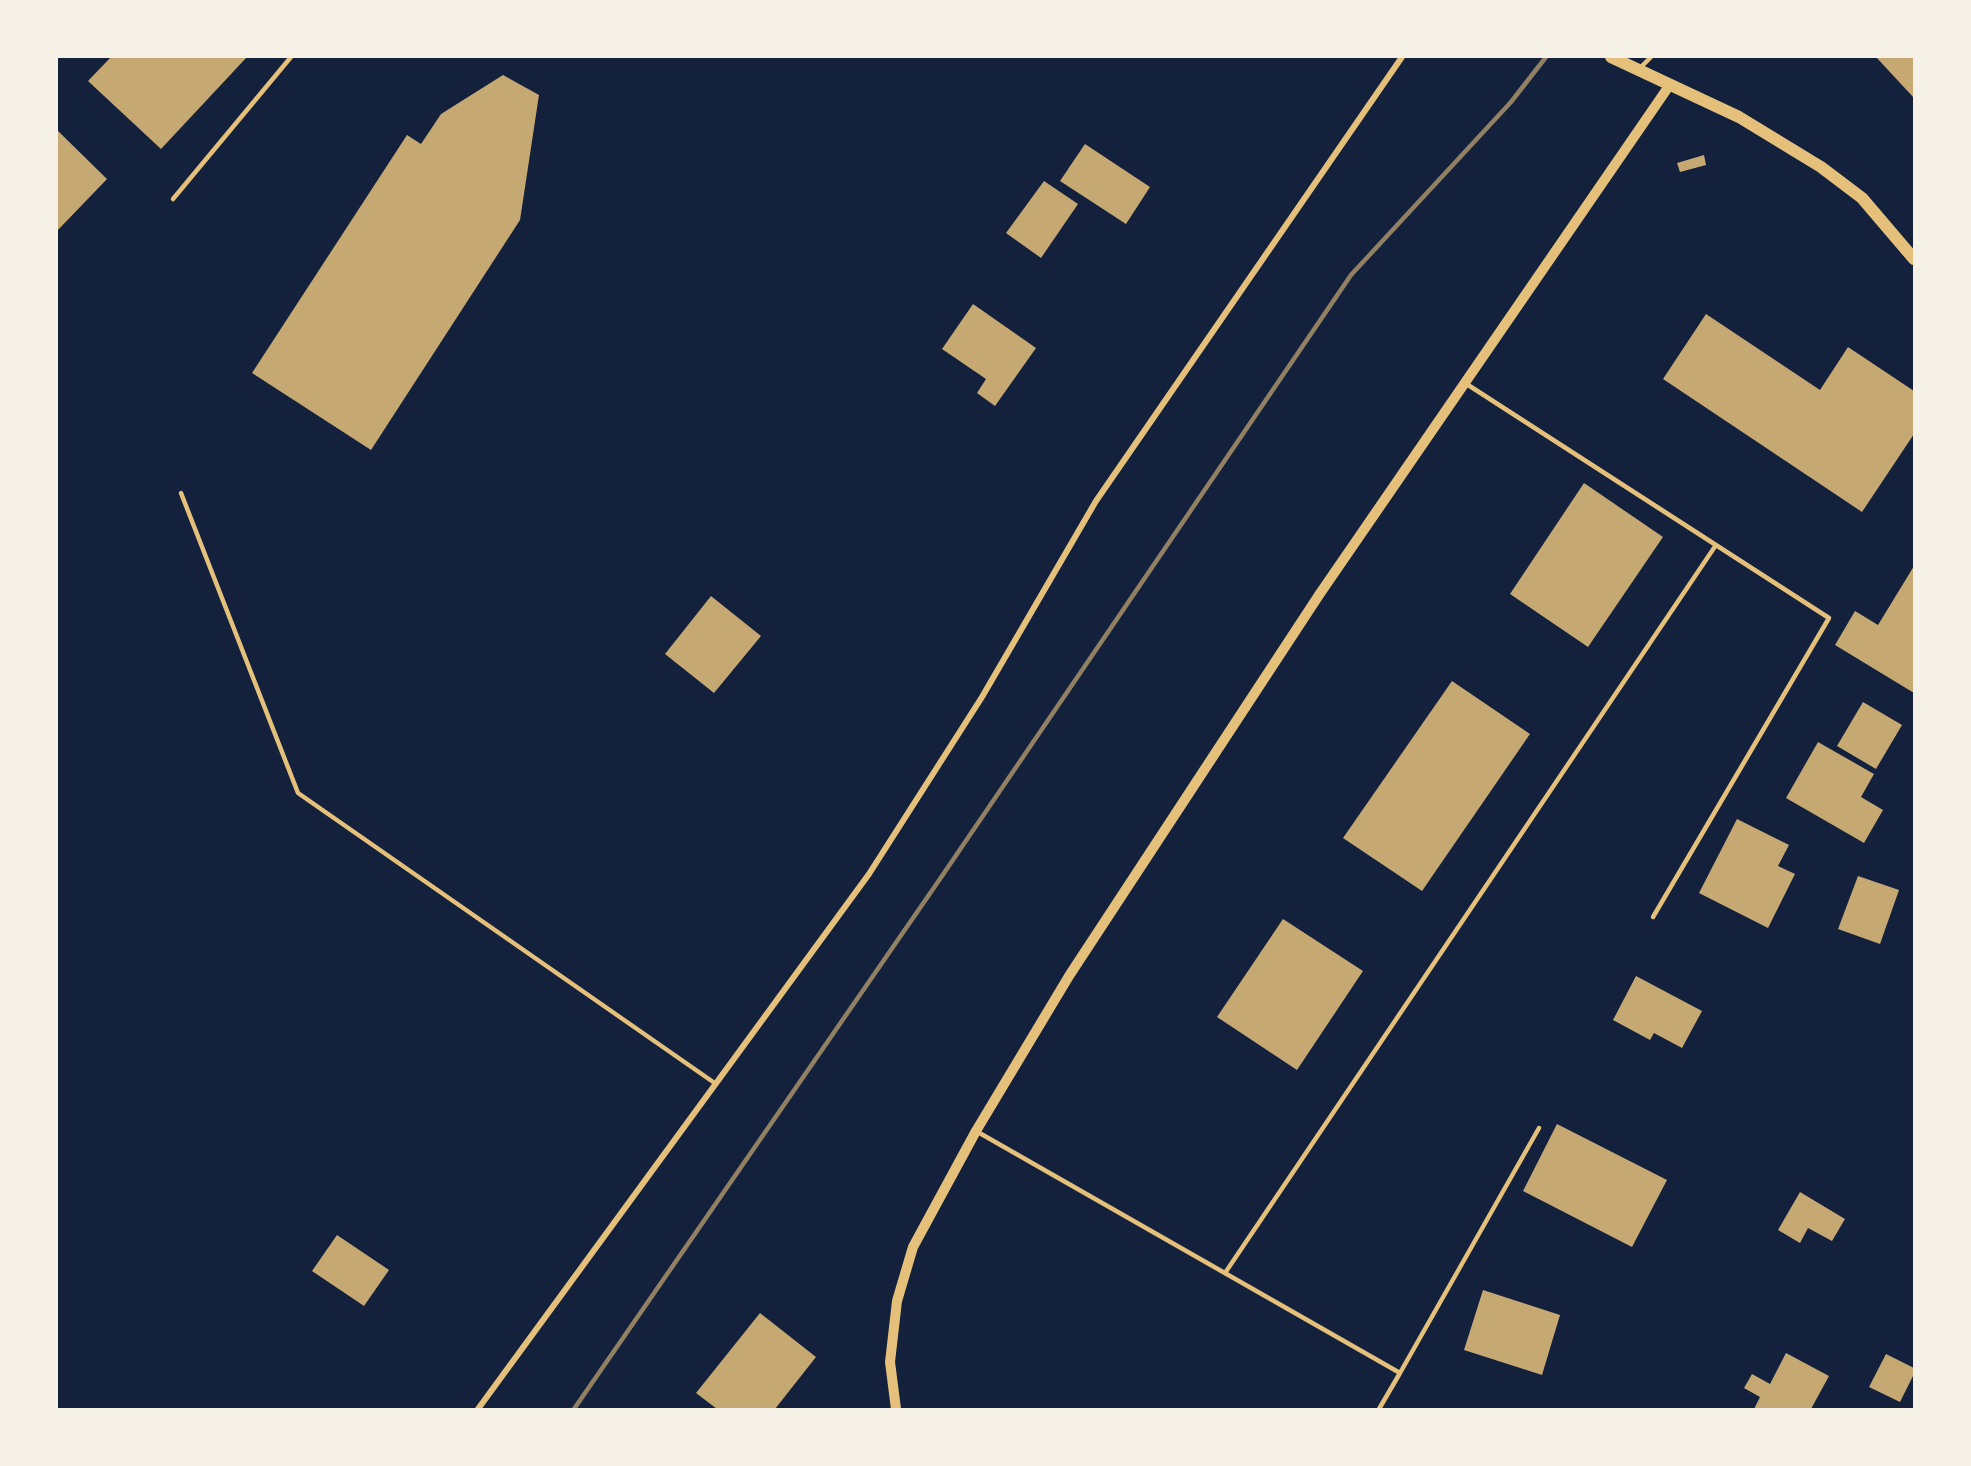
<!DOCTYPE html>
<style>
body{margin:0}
#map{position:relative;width:1971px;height:1466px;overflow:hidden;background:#14213d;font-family:Ubuntu,sans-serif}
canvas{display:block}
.frame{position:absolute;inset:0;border:58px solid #f6f1e7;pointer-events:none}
</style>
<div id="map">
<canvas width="1971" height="1466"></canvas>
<div class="frame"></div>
</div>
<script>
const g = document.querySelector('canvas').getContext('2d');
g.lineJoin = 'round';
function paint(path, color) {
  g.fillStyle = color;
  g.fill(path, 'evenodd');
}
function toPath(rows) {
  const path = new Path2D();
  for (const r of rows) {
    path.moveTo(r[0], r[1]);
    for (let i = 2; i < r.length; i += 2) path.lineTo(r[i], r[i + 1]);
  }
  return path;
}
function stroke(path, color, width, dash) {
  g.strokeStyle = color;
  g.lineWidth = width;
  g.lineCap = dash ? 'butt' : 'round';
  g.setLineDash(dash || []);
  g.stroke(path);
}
paint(toPath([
 [111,57,247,57,161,149,88,81],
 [1876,57,1914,57,1914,98],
 [503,75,539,95,520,220,371,450,252,373,407,135,421,144,441,114],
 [57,130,107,179,57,231],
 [1085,144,1150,187,1126,224,1060,181],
 [1704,155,1706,165,1680,172,1677,163],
 [1044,181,1078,204,1041,258,1006,233],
 [973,304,1036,348,995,406,977,393,986,379,942,349],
 [1706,314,1820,390,1848,347,1914,391,1914,434,1862,512,1663,379],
 [1584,483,1663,537,1588,647,1510,594],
 [1914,566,1914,693,1835,645,1855,611,1878,625],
 [711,596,761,636,714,693,665,654],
 [1452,681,1530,734,1422,891,1343,838],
 [1863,702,1902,725,1876,769,1837,746],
 [1818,742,1874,774,1861,797,1883,810,1864,843,1786,798],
 [1737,819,1789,845,1778,866,1795,874,1768,928,1699,893],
 [1858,876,1899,890,1880,944,1838,929],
 [1283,919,1363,971,1297,1070,1217,1017],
 [1636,976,1702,1011,1682,1048,1654,1033,1650,1040,1613,1020],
 [1557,1124,1667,1180,1632,1247,1523,1191],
 [1800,1192,1845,1219,1832,1241,1808,1228,1800,1243,1778,1230],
 [337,1235,389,1270,364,1306,312,1271],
 [1483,1290,1560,1315,1542,1375,1464,1350],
 [760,1313,816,1357,775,1409,717,1409,696,1393],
 [1786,1353,1829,1376,1811,1409,1754,1409,1760,1397,1744,1388,1752,1374,1770,1384],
 [1886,1354,1914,1368,1914,1374,1900,1402,1869,1387]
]), '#c6a872');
stroke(toPath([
 [1639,69,1651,57],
 [173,199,291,57],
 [1465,383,1829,618,1653,917],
 [181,493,298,793,716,1084],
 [976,1131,1400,1373,1539,1128],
 [1225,1273,1716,545],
 [1379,1409,1400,1373]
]), '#e5c07b', 4.5);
stroke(toPath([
 [478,1409,869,874,982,697,1096,501,1402,57]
]), '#e5c07b', 6);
stroke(toPath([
 [896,1409,890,1362,897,1301,913,1247,976,1131,1069,976,1319,595,1669,86]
]), '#e5c07b', 10);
stroke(toPath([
 [1611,57,1739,117,1821,167,1862,198,1914,259]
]), '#e5c07b', 12);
stroke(toPath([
 [574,1409,942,876,1351,275,1511,102,1546,57]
]), '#918062', 4.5);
</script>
